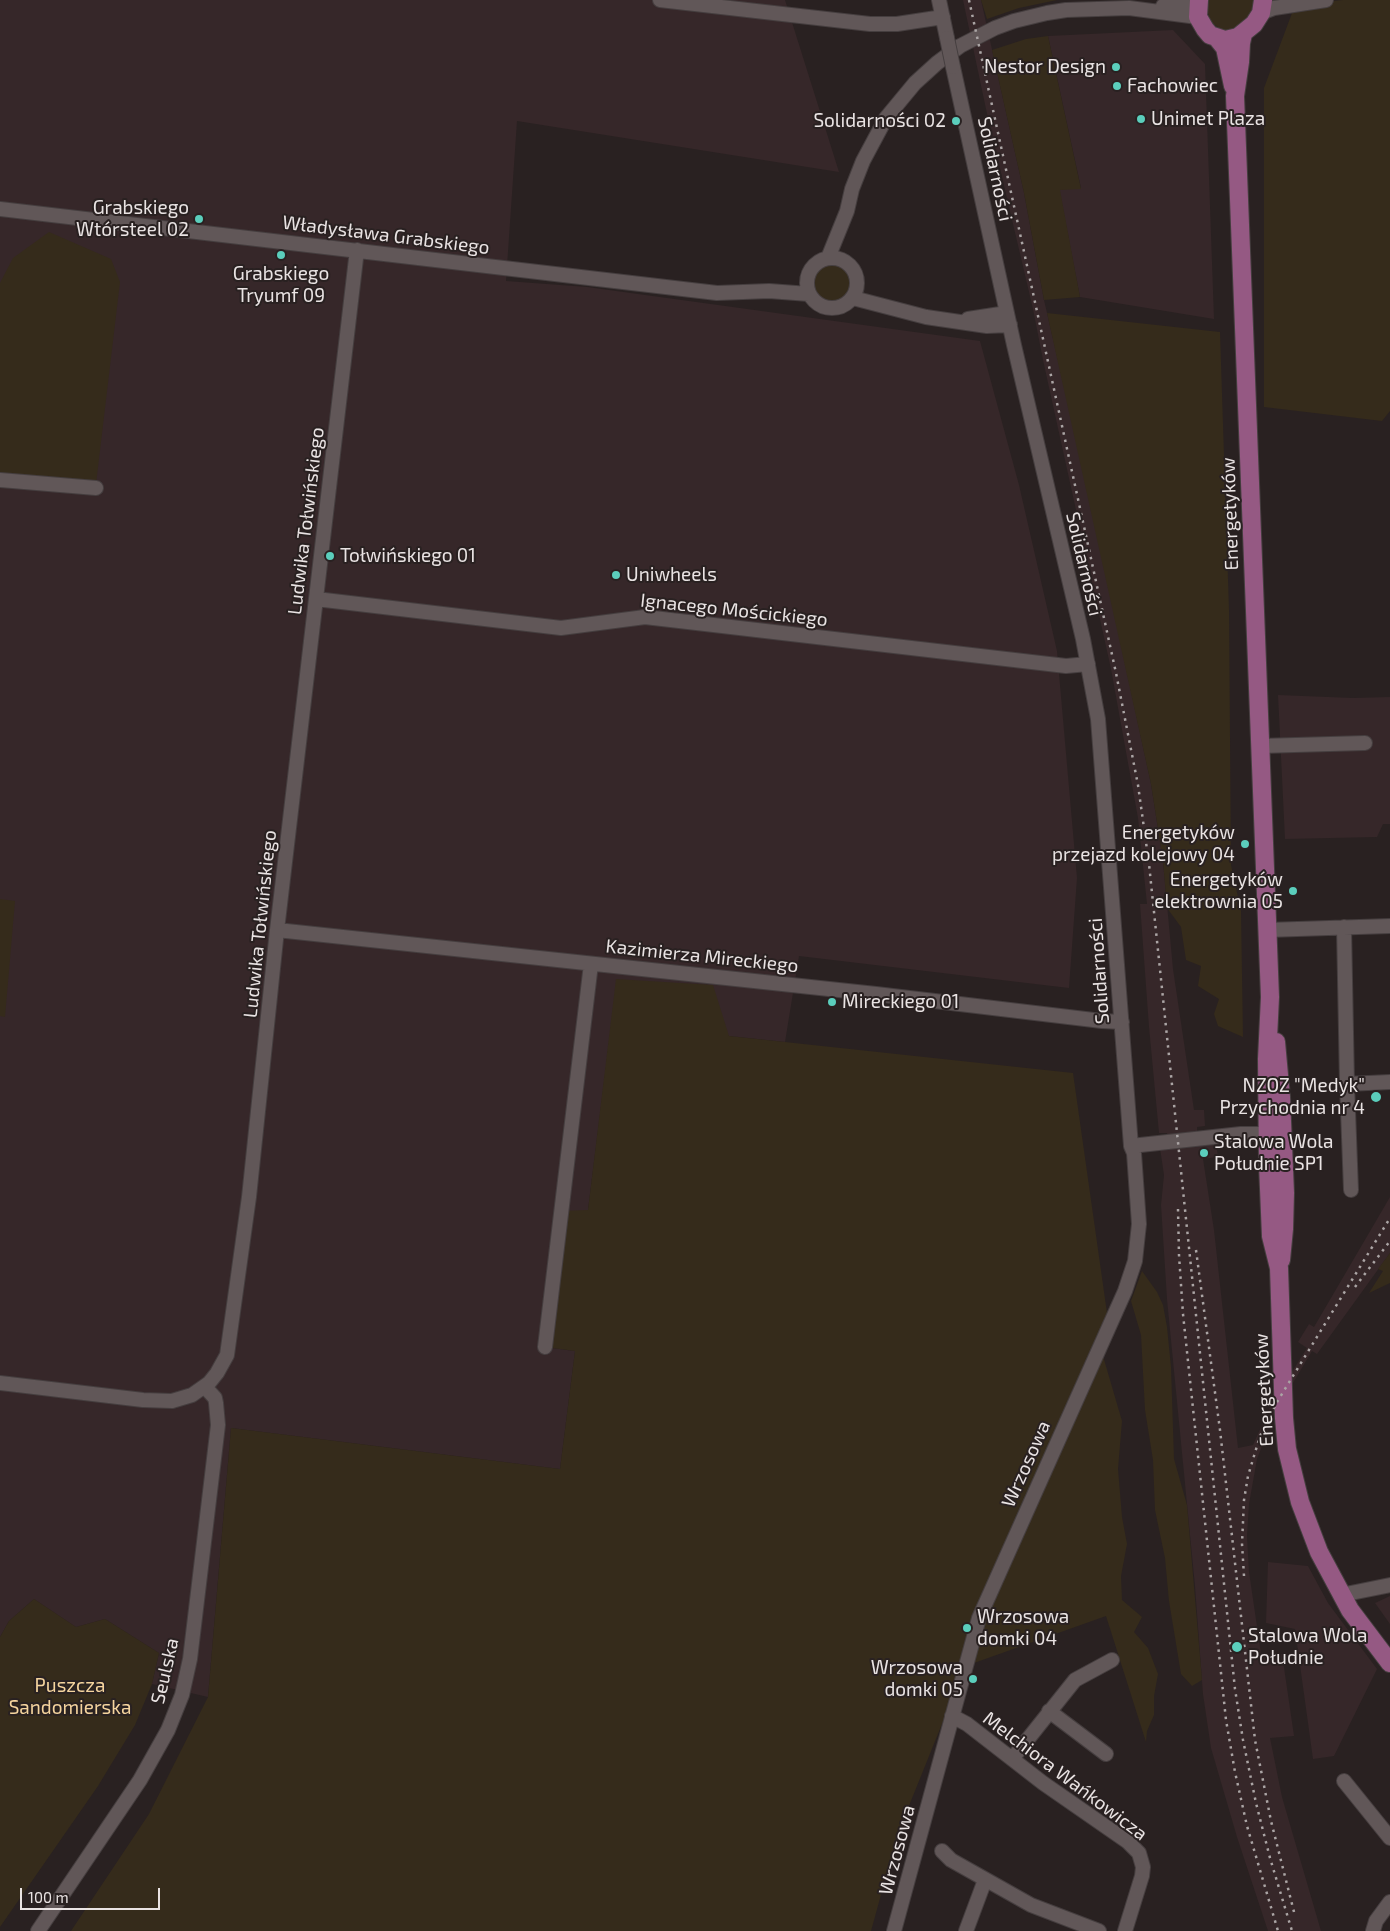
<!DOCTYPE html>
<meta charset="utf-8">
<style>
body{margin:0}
#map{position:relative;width:1390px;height:1931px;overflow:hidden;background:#292121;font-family:"Exo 2",sans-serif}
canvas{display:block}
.scale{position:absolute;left:20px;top:1888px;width:140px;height:22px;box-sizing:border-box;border:2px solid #e9e3e3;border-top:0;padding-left:6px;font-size:15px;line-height:18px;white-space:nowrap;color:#e9e3e3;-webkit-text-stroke:4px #292121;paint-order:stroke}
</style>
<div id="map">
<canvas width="1390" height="1931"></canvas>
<div class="scale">100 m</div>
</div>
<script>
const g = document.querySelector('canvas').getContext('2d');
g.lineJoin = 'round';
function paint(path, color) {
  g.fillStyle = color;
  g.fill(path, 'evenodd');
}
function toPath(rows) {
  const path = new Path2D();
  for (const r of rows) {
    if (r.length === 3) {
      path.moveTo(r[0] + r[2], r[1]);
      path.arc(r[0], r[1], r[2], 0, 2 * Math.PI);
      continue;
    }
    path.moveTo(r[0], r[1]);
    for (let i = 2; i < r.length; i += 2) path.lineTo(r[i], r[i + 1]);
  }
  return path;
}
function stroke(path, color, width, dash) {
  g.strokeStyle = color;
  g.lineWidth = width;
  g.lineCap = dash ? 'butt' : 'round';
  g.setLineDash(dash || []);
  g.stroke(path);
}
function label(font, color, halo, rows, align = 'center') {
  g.font = font + ' "Exo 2",sans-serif';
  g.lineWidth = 4;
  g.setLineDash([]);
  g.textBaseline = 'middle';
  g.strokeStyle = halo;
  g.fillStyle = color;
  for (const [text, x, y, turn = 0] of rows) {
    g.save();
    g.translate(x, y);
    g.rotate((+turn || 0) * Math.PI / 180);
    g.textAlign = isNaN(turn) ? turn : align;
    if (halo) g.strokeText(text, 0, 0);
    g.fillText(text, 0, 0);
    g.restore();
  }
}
paint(toPath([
 [0,0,785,0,839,172,517,121,506,281,587,287,980,341,1019,485,1057,651,1077,878,1069,988,799,956,785,1042,729,1036,617,979,588,1210,545,1347,575,1351,560,1469,231,1428,208,1697,152,1684,159,1653,105,1619,76,1627,34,1599,9,1621,0,1637],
 [963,0,981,0,1024,193,1044,300,1084,472,1151,784,1163,861,1173,969,1194,1110,1204,1110,1205,1126,1197,1127,1197,1133,1216,1143,1218,1157,1203,1159,1214,1230,1238,1448,1253,1445,1271,1405,1307,1348,1298,1342,1309,1324,1314,1327,1390,1197,1390,1253,1317,1354,1312,1351,1275,1413,1257,1459,1249,1504,1247,1536,1249,1572,1261,1654,1282,1654,1294,1736,1270,1738,1282,1797,1321,1931,1268,1931,1237,1837,1211,1748,1203,1694,1195,1586,1167,1299,1161,1205,1164,1175,1160,1148,1168,1147,1167,1133,1159,1133,1149,1027,1140,904,1147,904,1138,818,1111,669,1043,360,1033,309,986,109],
 [1173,30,1205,64,1214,319,1080,297,1059,189,1081,188,1048,36],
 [1278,695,1353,698,1390,697,1390,824,1383,824,1377,837,1285,839],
 [1268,1562,1308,1566,1328,1603,1377,1669,1334,1756,1313,1759,1295,1629,1266,1623],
 [1390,1596,1390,1624,1375,1603]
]), '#362729');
paint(toPath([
 [981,0,1057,0,1019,8,987,19],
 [1209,0,1254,0,1254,7,1246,20,1232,30,1223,31,1211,22,1207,10],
 [1343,0,1390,0,1390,411,1382,421,1264,407,1264,88,1295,5],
 [1048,36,1081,189,1060,190,1080,297,1044,300,1024,193,992,50,1026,39],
 [49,232,111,259,120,282,96,484,0,473,0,283,13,258],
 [832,283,18],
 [1047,313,1220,332,1229,610,1231,865,1241,911,1243,1037,1218,1026,1214,1014,1219,999,1198,986,1201,966,1186,960,1181,927,1167,908,1163,861,1151,784],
 [0,899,15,901,5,1017,0,1016],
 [616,979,713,985,729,1036,1073,1073,1107,1313,978,1603,970,1629,950,1704,898,1833,871,1931,71,1931,149,1814,208,1697,231,1428,560,1469,575,1351,545,1347,561,1211,588,1210],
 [1390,1253,1390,1283,1369,1293,1383,1271,1378,1269],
 [1142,1271,1157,1292,1163,1305,1167,1327,1171,1367,1174,1459,1187,1505,1202,1680,1192,1686,1181,1674,1169,1601,1165,1558,1155,1510,1153,1460,1145,1410,1141,1335,1131,1301],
 [1103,1356,1122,1421,1118,1469,1122,1517,1127,1544,1121,1576,1122,1600,1142,1617,1134,1632,1148,1648,1158,1674,1154,1696,1154,1715,1147,1731,1146,1742,1106,1616,974,1663,985,1620],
 [34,1599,76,1627,105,1619,159,1653,152,1684,135,1725,98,1786,0,1927,0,1637,9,1621]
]), '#352b1b');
const minor = toPath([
 [660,0,870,24,897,24,943,17],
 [939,0,947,38],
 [1163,6,1189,3,1196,0],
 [1261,13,1274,8,1326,0],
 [0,209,717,293,769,291,809,294],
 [832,283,25],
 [828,258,847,211,852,189,863,161,886,118,915,83,937,63,960,46,995,28,1014,21,1047,13,1066,10,1129,8,1198,17],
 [853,298,926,317,987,326,1010,325],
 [968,319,1007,313],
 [0,480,96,488],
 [316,599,561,628,645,617,1066,666,1088,664],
 [1260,746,1365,743],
 [1344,927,1347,1084,1351,1190],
 [277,930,876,994,1102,1021,1122,1022],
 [1267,930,1390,926],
 [1347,1084,1390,1082],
 [1131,1146,1241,1134,1268,1134],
 [545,1347,591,964],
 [0,1383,143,1400,172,1401,192,1395,209,1383,217,1373,227,1355,249,1197,277,930,357,250],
 [1341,1595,1390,1585],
 [1049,1711,1106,1754],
 [952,1716,967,1724,1043,1783,1128,1842,1139,1853,1143,1867,1142,1876,1125,1931],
 [1012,1759,1075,1680,1112,1660],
 [1344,1781,1390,1838],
 [942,1851,951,1860,1031,1905,1099,1931],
 [38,1931,140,1780,168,1730,182,1695,190,1659,218,1425,216,1403,215,1398,205,1387],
 [894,1931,979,1618,1125,1291,1135,1261,1139,1224,1134,1153,1131,1146,1098,719,1083,639,1014,345,953,67],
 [966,1931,985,1880],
 [1373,1931,1376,1921,1390,1902]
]);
const major = toPath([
 [1199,0,1198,17,1205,29,1210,35,1225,40,1238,37,1254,24,1261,13,1263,0],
 [1243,34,1241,43,1240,62,1235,96,1270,997,1267,1059,1268,1165,1271,1236,1279,1268,1284,1418,1287,1449,1300,1502,1319,1552,1350,1610,1390,1663],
 [1217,38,1225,48,1233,86],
 [1276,1042,1281,1097,1285,1193,1284,1229,1281,1260]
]);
stroke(minor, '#453e3f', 16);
stroke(major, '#453e3f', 20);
stroke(minor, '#615758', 14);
stroke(major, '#955983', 18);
stroke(toPath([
 [969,0,1116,673,1138,785,1149,864,1235,1689,1243,1740,1256,1803,1270,1858,1292,1931],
 [1178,1209,1179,1255,1183,1314,1226,1720,1235,1772,1247,1826,1278,1931],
 [1196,1250,1220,1430,1255,1740,1271,1821,1294,1912],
 [1355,1287,1390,1241],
 [1244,1576,1242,1544,1244,1500,1248,1476,1260,1436,1277,1402,1390,1218]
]), '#aba5a5', 2.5, [2.5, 5]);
const minorBridge = toPath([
 [947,38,953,67]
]);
stroke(minorBridge, '#453e3f', 16, []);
stroke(minorBridge, '#615758', 14);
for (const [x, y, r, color] of [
 [1116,67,5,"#5bcebc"],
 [1117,86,5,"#5bcebc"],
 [1141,119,5,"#5bcebc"],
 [956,121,5,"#5bcebc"],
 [199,219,5,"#5bcebc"],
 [281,255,5,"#5bcebc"],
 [330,556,5,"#5bcebc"],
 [616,575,5,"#5bcebc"],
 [1245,844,5,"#5bcebc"],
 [1293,891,5,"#5bcebc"],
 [832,1002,5,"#5bcebc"],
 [1376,1097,6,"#5bcebc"],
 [1204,1153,5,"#5bcebc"],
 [967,1628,5,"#5bcebc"],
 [1237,1647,6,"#5bcebc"],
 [973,1679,5,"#5bcebc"]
]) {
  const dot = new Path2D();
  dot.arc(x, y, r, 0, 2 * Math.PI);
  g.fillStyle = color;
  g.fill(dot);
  stroke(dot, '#292121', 2);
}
label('19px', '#e9e3e3', '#292121', [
 ["Nestor Design",1106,67,"right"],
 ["Fachowiec",1127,86],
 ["Unimet Plaza",1151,119],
 ["Solidarności 02",946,121,"right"],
 ["Grabskiego",189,208,"right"],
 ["Wtórsteel 02",189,230,"right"],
 ["Grabskiego",281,274,"center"],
 ["Tryumf 09",281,296,"center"],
 ["Tołwińskiego 01",340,556],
 ["Uniwheels",626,575],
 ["Energetyków",1235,833,"right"],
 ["przejazd kolejowy 04",1235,855,"right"],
 ["Energetyków",1283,880,"right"],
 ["elektrownia 05",1283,902,"right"],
 ["Mireckiego 01",842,1002],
 ["NZOZ \"Medyk\"",1365,1086,"right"],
 ["Przychodnia nr 4",1365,1108,"right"],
 ["Stalowa Wola",1214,1142],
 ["Południe SP1",1214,1164],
 ["Wrzosowa",977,1617],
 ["domki 04",977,1639],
 ["Stalowa Wola",1248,1636],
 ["Południe",1248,1658],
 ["Wrzosowa",963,1668,"right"],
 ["domki 05",963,1690,"right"]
], 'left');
label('19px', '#e9e3e3', '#292121', [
 ["Solidarności",995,169,78],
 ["Władysława Grabskiego",386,235,7],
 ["Energetyków",1230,514,-92],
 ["Ludwika Tołwińskiego",306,521,-83],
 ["Solidarności",1084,564,77],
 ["Ignacego Mościckiego",734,610,6],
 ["Ludwika Tołwińskiego",260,924,-84],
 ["Kazimierza Mireckiego",702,956,6],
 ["Solidarności",1099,971,-94],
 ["Energetyków",1264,1390,-93],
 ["Wrzosowa",1026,1464,-66],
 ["Seulska",165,1671,-77],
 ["Melchiora Wańkowicza",1065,1776,37],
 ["Wrzosowa",897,1850,-75]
]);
label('19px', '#f5d49e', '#292121', [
 ["Puszcza",70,1686],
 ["Sandomierska",70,1708]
]);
</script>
